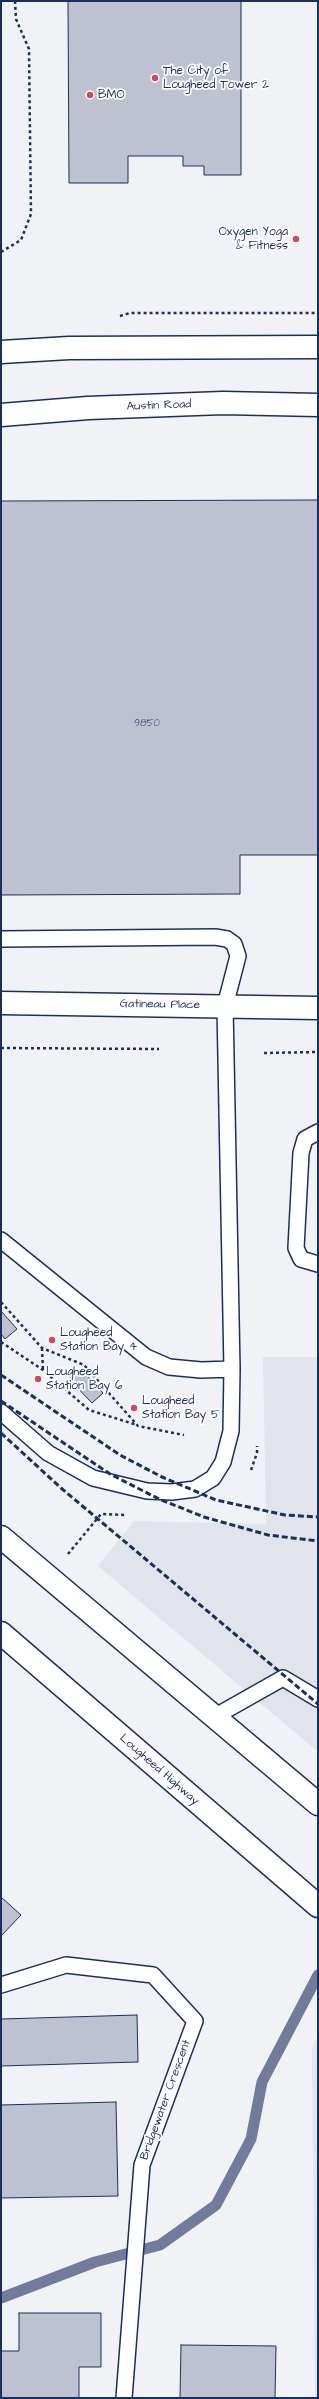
<!DOCTYPE html>
<style>
body{margin:0}
#map{position:relative;width:319px;height:2399px;overflow:hidden;background:#f1f2f5;font-family:"Architects Daughter",sans-serif}
canvas{display:block}
.frame{position:absolute;inset:0;border:2px solid #1b2f5e;pointer-events:none}
</style>
<div id="map">
<canvas width="319" height="2399"></canvas>
<div class="frame"></div>
</div>
<script>
const g = document.querySelector('canvas').getContext('2d');
g.lineJoin = 'round';
function paint(path, color) {
  g.fillStyle = color;
  g.fill(path, 'evenodd');
}
function toPath(rows) {
  const path = new Path2D();
  for (const r of rows) {
    path.moveTo(r[0], r[1]);
    for (let i = 2; i < r.length; i += 2) path.lineTo(r[i], r[i + 1]);
  }
  return path;
}
function stroke(path, color, width, dash) {
  g.strokeStyle = color;
  g.lineWidth = width;
  g.lineCap = dash ? 'butt' : 'round';
  g.setLineDash(dash || []);
  g.stroke(path);
}
function label(font, color, halo, rows, align = 'center') {
  g.font = font + ' "Architects Daughter",sans-serif';
  g.lineWidth = 3.5;
  g.setLineDash([]);
  g.textBaseline = 'middle';
  g.strokeStyle = halo;
  g.fillStyle = color;
  for (const [text, x, y, turn = 0] of rows) {
    g.save();
    g.translate(x, y);
    g.rotate((+turn || 0) * Math.PI / 180);
    g.textAlign = isNaN(turn) ? turn : align;
    if (halo) g.strokeText(text, 0, 0);
    g.fillText(text, 0, 0);
    g.restore();
  }
}
paint(toPath([
 [263,1357,318,1357,318,1752,98,1566,134,1521,266,1524],
 [318,2035,318,2398,315,2398,312,2048]
]), '#e1e4ea');
stroke(toPath([
 [1,2298,95,2262,160,2245,216,2205,251,2139,262,2082,318,1975]
]), '#707c9a', 11);
const building = toPath([
 [68,1,241,1,241,175,204,175,204,166,183,166,183,156,128,156,128,183,69,183,68,1],
 [318,500,318,855,240,855,240,894,1,895,1,501,318,500],
 [1,1311,17,1329,5,1339,1,1334,1,1311],
 [81,1369,103,1393,92,1403,69,1379,81,1369],
 [1,1897,21,1915,1,1936,1,1897],
 [137,2015,138,2062,1,2066,1,2019,137,2015],
 [116,2102,118,2196,1,2198,1,2105,116,2102],
 [19,2313,101,2313,101,2367,79,2367,79,2398,1,2398,1,2351,19,2351,19,2313],
 [181,2345,276,2346,275,2398,180,2398,181,2345]
]);
paint(building, '#bcc2d0');
stroke(building, '#1b2f5e', 1);
const service = toPath([
 [1,939,215,937,227,939,234,944,238,956,225,1006,232,1369,231,1431,223,1462,213,1478,195,1489,172,1492,147,1491,93,1478,48,1453,1,1412],
 [318,1132,305,1139,301,1153,296,1248,301,1259,318,1264],
 [1,1240,146,1357,169,1367,201,1370,232,1369],
 [214,1717,283,1678,318,1699],
 [1,1985,66,1965,153,1975,195,2021,142,2165,124,2398]
]);
const tertiary = toPath([
 [1,1003,318,1008]
]);
const secondary = toPath([
 [1,352,69,348,318,347],
 [1,415,88,408,223,403,318,405]
]);
const primary = toPath([
 [1,1537,318,1804],
 [1,1633,318,1906]
]);
stroke(service, '#1b2f5e', 18);
stroke(tertiary, '#1b2f5e', 25);
stroke(secondary, '#1b2f5e', 25);
stroke(primary, '#1b2f5e', 25);
stroke(toPath([
 [1,252,21,240,31,214,29,49,16,19,15,1],
 [120,316,130,313,318,313],
 [1,1048,159,1049],
 [264,1053,318,1052],
 [1,1302,42,1348,84,1365,138,1426,184,1435],
 [1,1342,43,1370,89,1410,137,1425],
 [42,1348,43,1370],
 [251,1470,257,1453,257,1446],
 [68,1554,101,1514,126,1515]
]), '#1b2f5e', 2.5, [3, 3]);
stroke(service, '#fff', 15);
stroke(tertiary, '#fff', 22);
stroke(secondary, '#fff', 22);
stroke(primary, '#fff', 22);
stroke(toPath([
 [1,1375,120,1455,162,1477,216,1500,285,1515,318,1517],
 [1,1401,110,1474,159,1499,204,1517,268,1535,318,1541],
 [1,1433,61,1488,318,1704]
]), '#1b2f5e', 3, [6, 3]);
for (const [x, y, r, color] of [
 [155,78,4,"#d1495b"],
 [90,95,4,"#d1495b"],
 [296,239,4,"#d1495b"],
 [52,1340,4,"#d1495b"],
 [38,1379,4,"#d1495b"],
 [134,1408,4,"#d1495b"]
]) {
  const dot = new Path2D();
  dot.arc(x, y, r, 0, 2 * Math.PI);
  g.fillStyle = color;
  g.fill(dot);
  stroke(dot, '#fff', 1.5);
}
label('10px', '#43547a', null, [
 ["9850",147,724]
]);
label('12px', '#1b2f5e', '#fff', [
 ["The City of",163,71],
 ["Lougheed Tower 2",163,85],
 ["BMO",98,95],
 ["Oxygen Yoga",288,232,"right"],
 ["& Fitness",288,246,"right"],
 ["Lougheed",60,1333],
 ["Station Bay 4",60,1347],
 ["Lougheed",46,1372],
 ["Station Bay 6",46,1386],
 ["Lougheed",142,1401],
 ["Station Bay 5",142,1415]
], 'left');
label('12px', '#1b2f5e', '#fff', [
 ["Austin Road",159,406,-2],
 ["Gatineau Place",160,1005,1],
 ["Lougheed Highway",159,1770,41],
 ["Bridgewater Crescent",166,2100,-70]
]);
</script>
